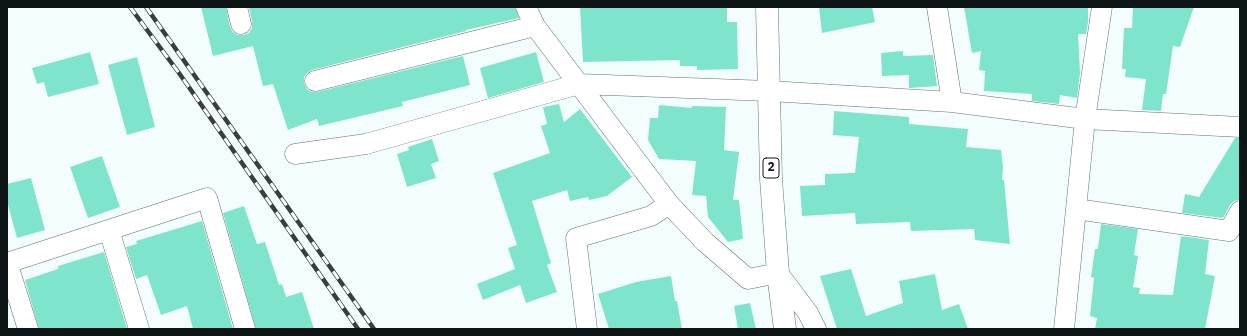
<!DOCTYPE html>
<style>
body{margin:0}
#map{position:relative;width:1247px;height:336px;overflow:hidden;background:#f4fdfe;font-family:"IBM Plex Sans",sans-serif}
canvas{display:block}
.frame{position:absolute;inset:0;border:8px solid #0e1516;pointer-events:none}
</style>
<div id="map">
<canvas width="1247" height="336"></canvas>
<div class="frame"></div>
</div>
<script>
const g = document.querySelector('canvas').getContext('2d');
g.lineJoin = 'round';
function paint(path, color) {
  g.fillStyle = color;
  g.fill(path, 'evenodd');
}
function toPath(rows) {
  const path = new Path2D();
  for (const r of rows) {
    path.moveTo(r[0], r[1]);
    for (let i = 2; i < r.length; i += 2) path.lineTo(r[i], r[i + 1]);
  }
  return path;
}
function stroke(path, color, width, dash) {
  g.strokeStyle = color;
  g.lineWidth = width;
  g.lineCap = dash ? 'butt' : 'round';
  g.setLineDash(dash || []);
  g.stroke(path);
}
function label(font, color, halo, rows, align = 'center') {
  g.font = font + ' "IBM Plex Sans",sans-serif';
  g.lineWidth = 3;
  g.setLineDash([]);
  g.textBaseline = 'middle';
  g.strokeStyle = halo;
  g.fillStyle = color;
  for (const [text, x, y, turn = 0] of rows) {
    g.save();
    g.translate(x, y);
    g.rotate((+turn || 0) * Math.PI / 180);
    g.textAlign = isNaN(turn) ? turn : align;
    if (halo) g.strokeText(text, 0, 0);
    g.fillText(text, 0, 0);
    g.restore();
  }
}
paint(toPath([
 [201,7,226,7,230,27,233,32,238,35,244,35,249,33,252,28,252,21,249,7,515,7,519,18,466,30,466,31,312,70,307,73,304,77,304,83,307,89,311,92,317,92,463,56,470,85,402,102,403,106,319,126,317,119,288,130,273,84,263,86,253,46,213,56],
 [580,7,727,7,727,22,737,22,738,69,697,70,697,66,680,66,680,60,583,62],
 [819,7,872,7,875,22,822,33],
 [964,7,1088,7,1088,22,1086,34,1078,34,1080,73,1077,98,1060,95,1059,104,1032,101,1032,94,984,91,985,71,979,70,981,51,972,53],
 [1133,7,1194,7,1180,47,1173,46,1166,94,1163,94,1161,111,1142,110,1146,79,1125,77,1126,69,1122,69,1124,28,1132,28],
 [903,51,903,56,933,55,937,86,909,88,909,75,882,76,881,53],
 [90,52,99,84,48,97,44,82,37,84,32,68],
 [536,52,544,82,488,98,480,68],
 [137,57,155,127,127,135,108,65],
 [559,104,564,122,580,109,632,177,607,196,589,200,588,197,570,201,567,190,532,201,551,263,547,265,557,292,526,303,520,285,483,300,477,284,515,269,508,248,517,245,493,173,550,153,541,126,547,124,543,107],
 [659,105,692,108,692,106,726,107,724,150,739,152,733,200,739,200,743,239,728,242,708,217,706,196,692,195,696,161,659,159,648,140,650,118,658,118],
 [834,111,909,117,909,124,968,129,966,147,1001,150,1003,167,1002,180,1004,180,1010,244,975,240,974,229,911,231,910,222,856,224,855,213,802,216,800,186,825,185,825,174,855,173,859,137,833,135],
 [1235,138,1240,138,1240,200,1234,201,1230,205,1223,218,1182,213,1185,194,1199,197],
 [432,139,439,161,431,164,436,178,407,187,397,154,409,150,408,147],
 [102,156,120,207,88,218,70,167],
 [31,178,45,230,17,238,7,201,7,184],
 [244,206,257,244,265,242,279,285,282,284,286,297,302,292,314,329,256,329,223,213],
 [202,221,233,329,193,329,187,306,161,315,147,275,136,279,126,247,137,244,136,241],
 [1101,224,1138,229,1134,255,1138,256,1133,287,1140,288,1139,294,1173,295,1181,236,1209,240,1205,274,1215,276,1205,329,1095,329,1097,318,1090,316,1094,278,1091,277,1095,249,1098,249],
 [104,252,127,329,39,329,25,280,58,269,58,266],
 [851,269,866,316,903,303,899,281,935,274,942,310,959,304,968,329,837,329,820,276],
 [671,276,675,301,677,301,682,329,609,329,598,294,636,282],
 [750,303,756,329,738,329,734,306]
]), '#7ee5cc');
const street = toPath([
 [237,7,241,24],
 [526,7,535,26,669,204,705,242,748,279,778,273,808,313,816,329],
 [937,7,952,102],
 [315,81,535,26],
 [295,154,366,144,579,84,769,91,952,102,1085,119,1240,127],
 [1076,209,1229,231,1240,211],
 [109,230,139,329],
 [7,262,28,329],
 [7,263,207,198,245,329],
 [587,329,576,238,651,216,669,204],
 [1064,329,1085,119,1102,7]
]);
const highway = toPath([
 [767,7,771,179,778,273,785,329]
]);
stroke(street, '#607276', 21);
stroke(highway, '#607276', 23);
stroke(street, '#fff', 20);
stroke(highway, '#fff', 22);
const rail = toPath([
 [130,7,179,73,358,329],
 [146,7,374,329]
]);
stroke(rail, '#373e3f', 4.5);
stroke(rail, '#fff', 3, [9]);
for (const [x, y, w] of [
 [771,168,16]
]) {
  const box = new Path2D();
  box.roundRect(x - w / 2, y - 10, w, 20, 3);
  g.fillStyle = '#fff';
  g.fill(box);
  stroke(box, '#0e1516', 1);
}
label('bold 12px', '#0e1516', null, [
 ["2",771,168]
]);
</script>
